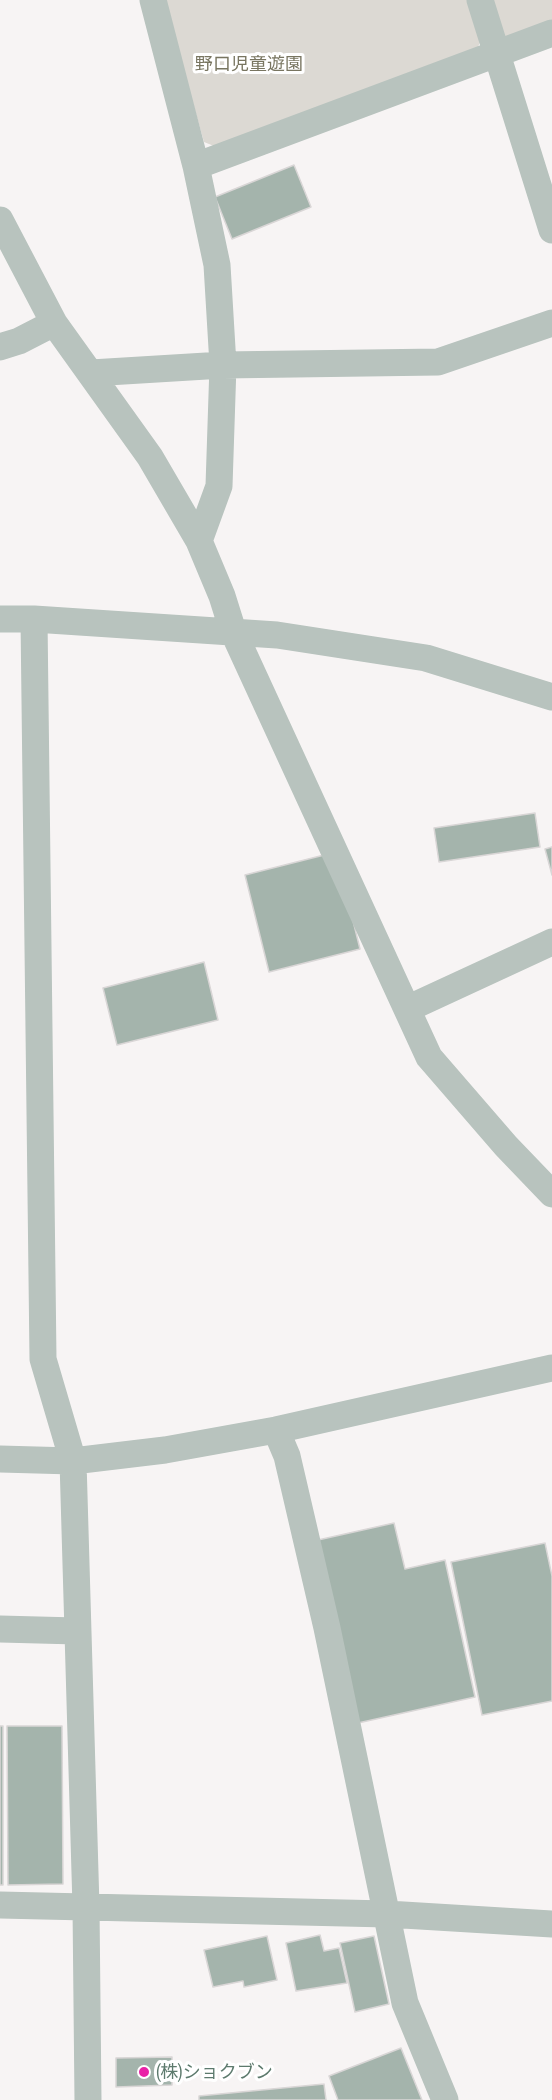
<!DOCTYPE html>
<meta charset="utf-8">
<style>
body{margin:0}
canvas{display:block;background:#f7f4f4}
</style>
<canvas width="552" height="2100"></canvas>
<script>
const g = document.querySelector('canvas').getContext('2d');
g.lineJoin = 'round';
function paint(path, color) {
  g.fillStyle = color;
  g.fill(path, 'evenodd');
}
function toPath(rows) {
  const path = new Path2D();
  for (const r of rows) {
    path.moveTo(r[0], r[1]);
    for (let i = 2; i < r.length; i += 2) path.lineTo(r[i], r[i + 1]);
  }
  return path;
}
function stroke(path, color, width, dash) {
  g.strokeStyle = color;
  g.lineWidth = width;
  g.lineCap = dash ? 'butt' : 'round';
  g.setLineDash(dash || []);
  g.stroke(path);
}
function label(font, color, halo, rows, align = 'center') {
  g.font = font + ' "Asap Condensed","Noto Sans JP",sans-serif';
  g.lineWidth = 6;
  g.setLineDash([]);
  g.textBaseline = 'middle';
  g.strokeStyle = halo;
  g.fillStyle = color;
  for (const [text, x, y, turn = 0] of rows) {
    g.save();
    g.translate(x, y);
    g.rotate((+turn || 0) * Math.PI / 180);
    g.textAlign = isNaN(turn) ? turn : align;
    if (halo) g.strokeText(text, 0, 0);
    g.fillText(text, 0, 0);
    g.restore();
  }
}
paint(toPath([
 [164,0,469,0,481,39,477,50,214,146,204,142],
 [490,0,552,0,552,20,503,39]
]), '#dcd9d3');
const building = toPath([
 [294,165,311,207,232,239,215,197,294,165],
 [535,813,540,847,439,862,434,828,535,813],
 [552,847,552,875,545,849,552,847],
 [336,852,360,949,269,972,245,875,336,852],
 [204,962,218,1020,117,1045,103,988,204,962],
 [394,1523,405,1569,445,1560,475,1697,358,1723,318,1540,394,1523],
 [545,1543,552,1576,552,1701,482,1715,451,1562,545,1543],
 [0,1726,3,1726,3,1885,0,1885,0,1726],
 [7,1726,62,1726,63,1884,8,1885,7,1726],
 [320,1935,324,1951,339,1948,347,1983,296,1991,286,1943,320,1935],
 [267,1936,277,1980,244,1987,243,1981,213,1987,204,1950,267,1936],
 [374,1936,389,2004,355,2012,340,1943,374,1936],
 [401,2048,422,2100,338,2100,329,2076,401,2048],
 [172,2057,172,2085,116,2087,116,2058,172,2057],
 [324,2084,326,2100,199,2100,199,2096,324,2084]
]);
paint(building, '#a4b4ac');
stroke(building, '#d9d6d6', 1.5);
stroke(toPath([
 [153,0,196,166,217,265,223,365,219,486,199,541],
 [480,0,552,230],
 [196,166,552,33],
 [0,220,54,323,150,457,199,541,222,596,233,631,429,1057,506,1146,552,1194],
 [0,347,19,341,54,323],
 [91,373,223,365,438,362,552,323],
 [0,619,34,619,277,635,426,658,552,697],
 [34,619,43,1359,73,1461,86,1907,88,2100],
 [407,1009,552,942],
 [276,1430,287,1456,327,1628,405,2003,445,2100],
 [0,1459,73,1461,165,1450,276,1430,552,1368],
 [0,1629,77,1631],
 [0,1905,387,1914,552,1924]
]), '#b8c3be', 27);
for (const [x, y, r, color] of [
 [144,2072,6,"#e922a7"]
]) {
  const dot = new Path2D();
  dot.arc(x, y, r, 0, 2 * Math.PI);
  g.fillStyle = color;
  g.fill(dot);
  stroke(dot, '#fff', 2);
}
label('18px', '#787560', '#fff', [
 ["野口児童遊園",249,64]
]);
label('18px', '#5d7a6d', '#fff', [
 ["(株)ショクブン",156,2072]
], 'left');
</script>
